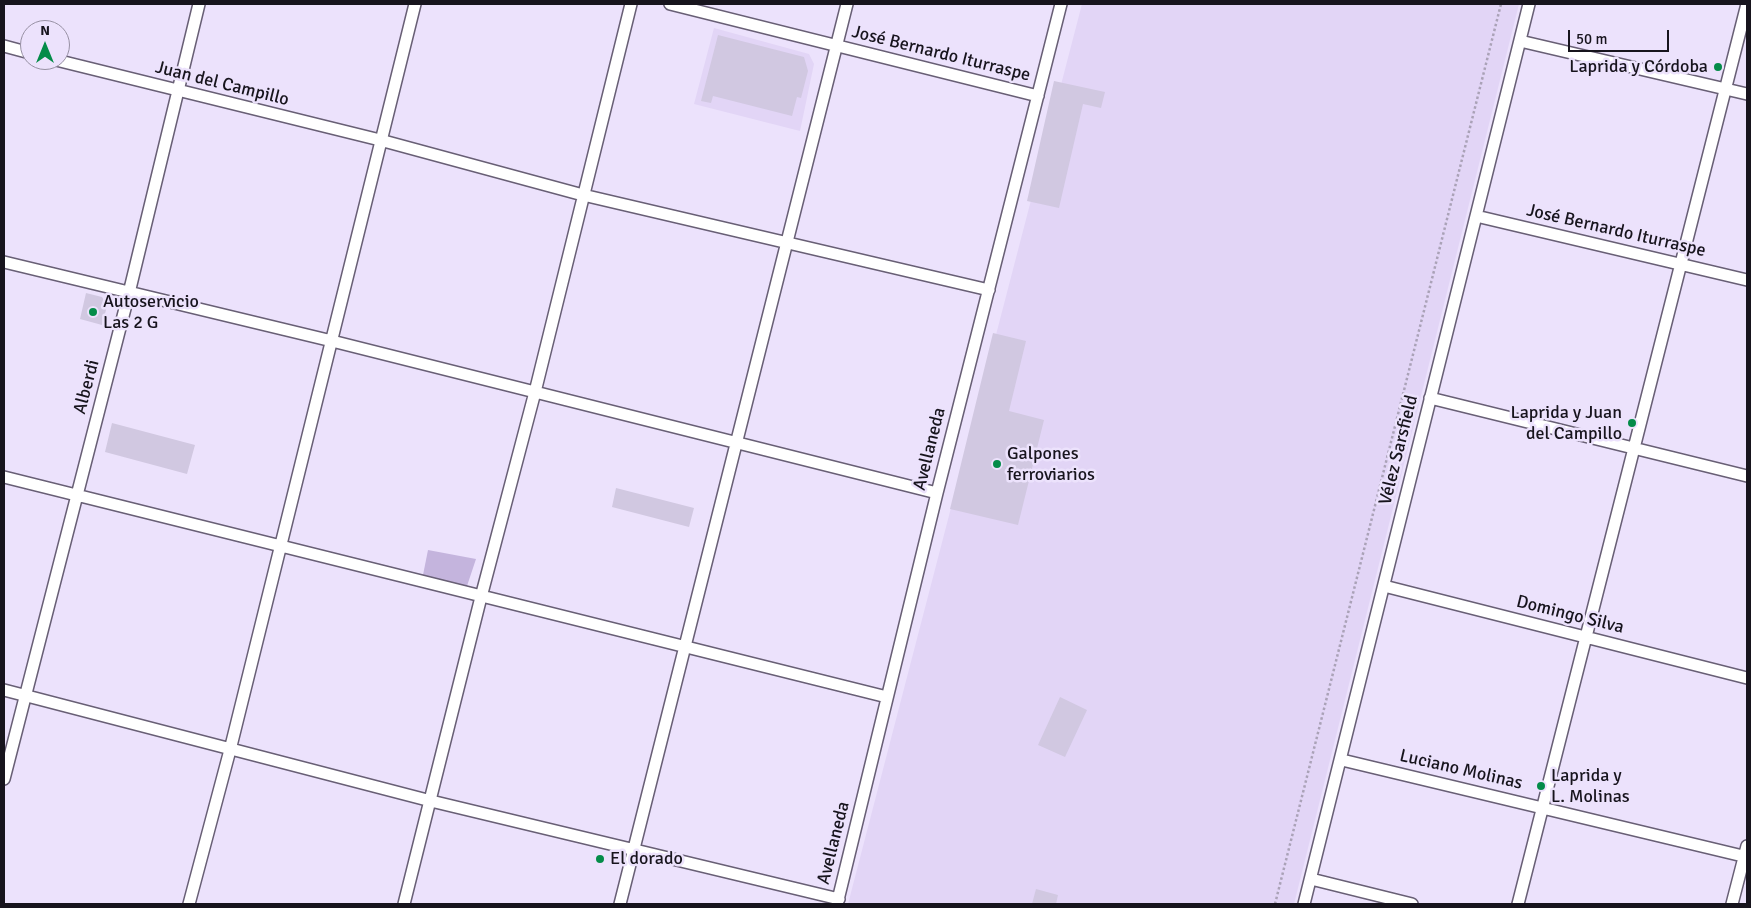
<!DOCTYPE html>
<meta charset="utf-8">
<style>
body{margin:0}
#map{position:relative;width:1751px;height:908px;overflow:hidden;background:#ece2fc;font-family:Signika,sans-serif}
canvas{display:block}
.frame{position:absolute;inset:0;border:5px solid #17141d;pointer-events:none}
.north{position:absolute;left:20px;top:20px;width:50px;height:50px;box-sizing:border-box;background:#ece2fc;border:1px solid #9790a3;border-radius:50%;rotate:0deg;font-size:14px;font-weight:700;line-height:20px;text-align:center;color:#17141d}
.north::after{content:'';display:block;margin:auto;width:18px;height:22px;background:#048c49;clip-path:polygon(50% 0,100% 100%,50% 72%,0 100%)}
.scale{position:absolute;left:1568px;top:30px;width:101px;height:22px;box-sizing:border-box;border:2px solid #17141d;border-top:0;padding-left:6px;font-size:15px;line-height:18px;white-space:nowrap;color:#17141d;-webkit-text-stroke:4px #ece2fc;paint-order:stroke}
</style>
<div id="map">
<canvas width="1751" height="908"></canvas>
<div class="frame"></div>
<div class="north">N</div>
<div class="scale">50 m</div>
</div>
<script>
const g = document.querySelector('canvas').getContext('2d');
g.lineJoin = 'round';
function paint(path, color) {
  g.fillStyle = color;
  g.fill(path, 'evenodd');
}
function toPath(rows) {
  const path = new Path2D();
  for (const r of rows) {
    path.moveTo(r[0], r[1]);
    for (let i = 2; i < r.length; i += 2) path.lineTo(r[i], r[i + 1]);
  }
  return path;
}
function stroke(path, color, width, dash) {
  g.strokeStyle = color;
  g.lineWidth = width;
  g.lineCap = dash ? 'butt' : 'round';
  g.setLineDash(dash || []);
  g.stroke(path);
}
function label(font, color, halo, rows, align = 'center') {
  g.font = font + ' Signika,sans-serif';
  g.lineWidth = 5;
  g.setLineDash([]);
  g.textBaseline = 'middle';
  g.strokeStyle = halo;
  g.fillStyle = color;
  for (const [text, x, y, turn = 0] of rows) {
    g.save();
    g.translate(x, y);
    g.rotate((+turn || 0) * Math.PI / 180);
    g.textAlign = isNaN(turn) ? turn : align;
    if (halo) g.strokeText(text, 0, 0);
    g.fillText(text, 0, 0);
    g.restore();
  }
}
paint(toPath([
 [1082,4,1519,4,1294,904,848,904],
 [714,28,809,54,814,64,800,131,694,104]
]), '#e2d5f6');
paint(toPath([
 [428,550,476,559,467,586,423,575]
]), '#c4b4dd');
paint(toPath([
 [718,35,804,57,808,71,801,98,797,97,792,116,713,96,711,103,701,101],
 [1054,81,1105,92,1101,108,1083,104,1059,208,1027,201],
 [86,293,102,297,107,306,102,325,80,319],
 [993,333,1026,341,1009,411,1044,420,1018,525,950,509],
 [112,423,195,445,187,474,105,452],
 [616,488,694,508,689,527,612,507],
 [1060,697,1087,710,1065,757,1038,745],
 [1036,889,1058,895,1056,904,1032,904]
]), '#d1c8e1');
const minor = toPath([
 [670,4,1038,96],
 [1520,41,1747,94],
 [4,46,30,53],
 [56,60,380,140,583,195,989,290],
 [1476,216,1747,280],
 [4,262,332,341,937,493],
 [1430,398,1747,476],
 [4,477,887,697],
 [1384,586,1747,678],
 [4,690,431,801,839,899],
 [1342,760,1747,857],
 [4,779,129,293,199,4],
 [1311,879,1412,904],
 [189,904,230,750,415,4],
 [404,904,481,597,535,392,631,4],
 [620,904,847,4],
 [837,904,937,493,1061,4],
 [1304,904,1529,4],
 [1518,904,1747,4],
 [1732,904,1747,846]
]);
stroke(minor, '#685f75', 14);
stroke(toPath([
 [1275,904,1501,4]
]), '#aaa2b7', 2.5, [2.5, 2.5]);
stroke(minor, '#fff', 11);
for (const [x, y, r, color] of [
 [1718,67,5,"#048c49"],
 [93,312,5,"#048c49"],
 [1632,423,5,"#048c49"],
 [997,464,5,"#048c49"],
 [1541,786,5,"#048c49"],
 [600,859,5,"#048c49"]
]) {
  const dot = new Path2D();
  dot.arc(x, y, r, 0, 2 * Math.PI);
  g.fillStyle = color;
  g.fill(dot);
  stroke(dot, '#ece2fc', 2);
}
label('18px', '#17141d', '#ece2fc', [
 ["José Bernardo Iturraspe",941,54,14],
 ["Juan del Campillo",222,84,14],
 ["José Bernardo Iturraspe",1616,231,13],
 ["Alberdi",87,387,-75],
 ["Avellaneda",930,449,-76],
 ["Vélez Sarsfield",1399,450,-76],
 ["Domingo Silva",1570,615,14],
 ["Luciano Molinas",1461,770,13],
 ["Avellaneda",834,843,-76]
]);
label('18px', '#17141d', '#ece2fc', [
 ["Laprida y Córdoba",1708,67,"right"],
 ["Autoservicio",103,302],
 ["Las 2 G",103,323],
 ["Laprida y Juan",1622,413,"right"],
 ["del Campillo",1622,434,"right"],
 ["Galpones",1007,454],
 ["ferroviarios",1007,475],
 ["Laprida y",1551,776],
 ["L. Molinas",1551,797],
 ["El dorado",610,859]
], 'left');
</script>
